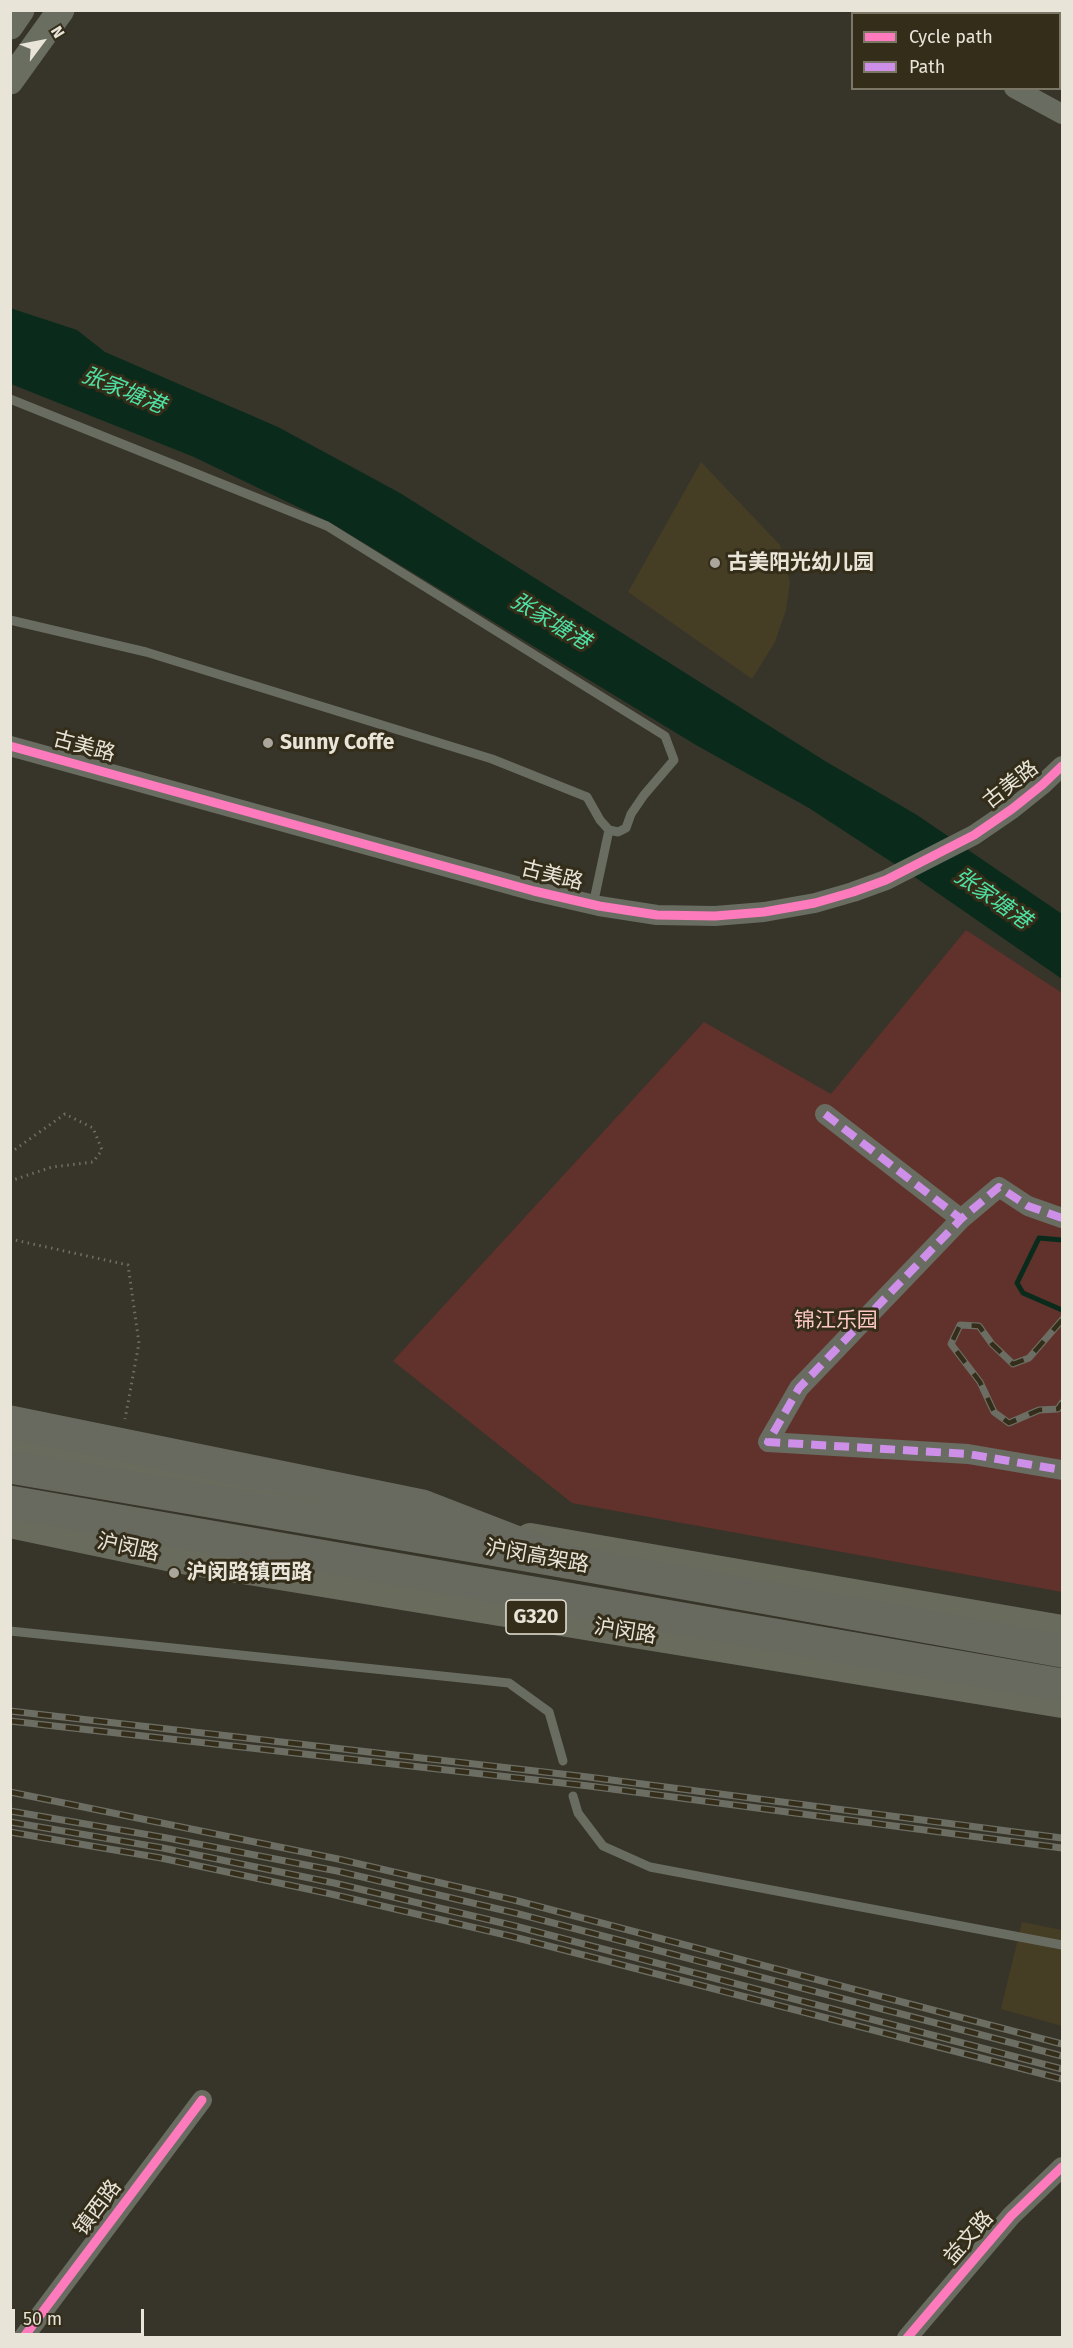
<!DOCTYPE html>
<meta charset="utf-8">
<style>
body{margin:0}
#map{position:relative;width:1073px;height:2348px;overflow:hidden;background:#373429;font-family:"Fira Sans",sans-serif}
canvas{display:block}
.frame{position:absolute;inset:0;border:12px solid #e8e4d8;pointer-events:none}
.legend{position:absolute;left:851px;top:12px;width:210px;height:78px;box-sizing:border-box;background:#332d1a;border:2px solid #7b7666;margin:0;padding:8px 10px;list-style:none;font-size:18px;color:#e8e4d8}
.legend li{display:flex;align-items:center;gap:12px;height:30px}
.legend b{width:30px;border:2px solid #7b7666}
.north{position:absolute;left:12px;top:12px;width:60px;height:60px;-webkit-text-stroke:4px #332d1a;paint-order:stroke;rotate:58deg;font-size:16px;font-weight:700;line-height:24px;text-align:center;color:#e8e4d8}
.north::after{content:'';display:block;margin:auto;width:21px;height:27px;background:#e8e4d8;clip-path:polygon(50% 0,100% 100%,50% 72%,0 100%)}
.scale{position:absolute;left:12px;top:2309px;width:132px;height:27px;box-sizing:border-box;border:3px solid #e8e4d8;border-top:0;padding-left:8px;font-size:18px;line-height:21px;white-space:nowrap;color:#e8e4d8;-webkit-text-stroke:4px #332d1a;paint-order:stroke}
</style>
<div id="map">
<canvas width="1073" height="2348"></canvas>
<div class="frame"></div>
<ul class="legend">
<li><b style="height:8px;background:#fd7abc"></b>Cycle path</li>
<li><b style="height:8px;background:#ce8fe9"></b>Path</li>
</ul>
<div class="north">N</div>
<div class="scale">50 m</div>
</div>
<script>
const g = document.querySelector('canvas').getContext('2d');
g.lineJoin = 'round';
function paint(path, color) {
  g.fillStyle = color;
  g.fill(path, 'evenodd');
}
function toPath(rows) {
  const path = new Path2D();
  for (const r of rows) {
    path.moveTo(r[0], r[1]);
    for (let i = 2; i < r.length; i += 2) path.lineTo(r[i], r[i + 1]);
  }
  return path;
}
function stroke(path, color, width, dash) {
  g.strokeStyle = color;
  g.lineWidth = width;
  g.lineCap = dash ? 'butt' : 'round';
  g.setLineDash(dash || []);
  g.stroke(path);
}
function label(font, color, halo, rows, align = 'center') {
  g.font = font + ' "Fira Sans","Noto Sans SC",sans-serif';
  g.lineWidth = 6;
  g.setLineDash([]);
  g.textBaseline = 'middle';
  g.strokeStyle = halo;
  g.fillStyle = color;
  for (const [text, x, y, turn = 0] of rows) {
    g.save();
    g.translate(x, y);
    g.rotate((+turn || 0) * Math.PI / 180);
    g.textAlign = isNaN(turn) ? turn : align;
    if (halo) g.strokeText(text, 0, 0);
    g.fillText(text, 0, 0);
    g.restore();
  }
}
paint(toPath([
 [701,462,780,545,790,582,786,610,775,642,752,679,628,592],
 [1022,1922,1062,1930,1062,2026,1001,2009]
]), '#453e25');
paint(toPath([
 [966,930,1062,993,1062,1592,572,1503,393,1361,704,1022,831,1094]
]), '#61322c');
paint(toPath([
 [10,308,77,330,105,352,278,427,400,493,825,761,917,815,1062,914,1062,979,916,878,809,808,696,745,331,523,194,457,11,384]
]), '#0a2b1c');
stroke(toPath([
 [1062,1240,1039,1238,1017,1283,1023,1293,1062,1310]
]), '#0a2b1c', 5);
stroke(toPath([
 [10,1153,65,1114,93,1128,102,1150,93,1162,52,1167,10,1181],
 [10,1239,128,1265,139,1343,125,1419]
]), '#6d7065', 3, [1.5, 4.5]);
stroke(toPath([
 [10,399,327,526,665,736,674,760,644,795,631,814,626,828,618,832,609,830,600,820,587,797,492,759,146,652,10,620],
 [593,905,609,830],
 [10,1631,509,1683,549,1712,563,1761],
 [573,1796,578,1813,603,1846,650,1867,1062,1945]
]), '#696c60', 9);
stroke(toPath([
 [868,10,873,14],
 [1014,88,1062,114],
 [10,746,534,891,599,906,657,915,715,916,764,912,815,903,853,892,886,880,974,835,1012,809,1042,785,1062,766],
 [825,1114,961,1219],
 [1062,1218,1028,1206,999,1187,961,1219,799,1388,768,1442,968,1454,1062,1470],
 [23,2338,202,2100],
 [907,2338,1011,2216,1062,2167]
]), '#696c60', 20);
stroke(toPath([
 [10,26,21,10],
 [10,81,61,10]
]), '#6a6e60', 27);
stroke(toPath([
 [10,1449,374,1512],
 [10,1523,182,1559,1062,1703],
 [530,1538,1062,1630]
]), '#696b5d', 30);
stroke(toPath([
 [10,1467,567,1562,1062,1651],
 [10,1502,1062,1685]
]), '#696a5f', 33);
const rail = toPath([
 [1062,1320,1029,1358,1013,1364,992,1344,979,1326,960,1325,951,1344,980,1382,994,1412,1009,1423,1039,1410,1058,1409,1062,1403],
 [10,1711,588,1777,1062,1838],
 [10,1721,589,1786,1062,1848],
 [10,1792,338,1859,514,1900,1062,2044],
 [10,1811,167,1838,337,1871,515,1913,1062,2056],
 [10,1822,163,1848,334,1883,511,1925,1062,2069],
 [10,1832,161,1858,331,1894,510,1936,1062,2079]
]);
stroke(rail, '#6c6d63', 7);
stroke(rail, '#332d1a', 4.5, [14]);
stroke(toPath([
 [10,1422,422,1506,567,1562]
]), '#696a5f', 33);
stroke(toPath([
 [825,1114,961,1219],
 [1062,1218,1028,1206,999,1187,961,1219,799,1388,768,1442,968,1454,1062,1470]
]), '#ce8fe9', 8, [15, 8]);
stroke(toPath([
 [10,746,534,891,599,906,657,915,715,916,764,912,815,903,853,892,886,880,974,835,1012,809,1042,785,1062,766],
 [23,2338,202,2100],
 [907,2338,1011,2216,1062,2167]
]), '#fd7abc', 9);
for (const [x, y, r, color] of [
 [715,563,6,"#aaa69b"],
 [268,743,6,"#aaa69b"],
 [174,1573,6,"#aaa69b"]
]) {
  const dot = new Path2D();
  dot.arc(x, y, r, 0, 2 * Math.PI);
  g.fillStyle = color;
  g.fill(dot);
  stroke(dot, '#332d1a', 2);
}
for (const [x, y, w] of [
 [536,1617,60]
]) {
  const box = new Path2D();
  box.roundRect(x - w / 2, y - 17, w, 34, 4.5);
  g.fillStyle = '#332d1a';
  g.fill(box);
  stroke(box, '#e8e4d8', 1.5);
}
label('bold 20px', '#e8e4d8', null, [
 ["G320",536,1617]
]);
label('bold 21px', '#e8e4d8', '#332d1a', [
 ["古美阳光幼儿园",727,563],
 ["Sunny Coffe",280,743],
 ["沪闵路镇西路",186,1573]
], 'left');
label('21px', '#e8e4d8', '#332d1a', [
 ["古美路",84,747,15],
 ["古美路",1011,785,-38],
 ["古美路",552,876,14],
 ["沪闵路",128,1548,12],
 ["沪闵高架路",537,1557,10],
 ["沪闵路",625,1632,9],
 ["镇西路",98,2208,-53],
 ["益文路",969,2238,-49]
]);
label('21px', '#fcc8c1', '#332d1a', [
 ["锦江乐园",836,1321]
]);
label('italic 22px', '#4ee1a3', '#332d1a', [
 ["张家塘港",123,391,22],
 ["张家塘港",550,622,31],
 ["张家塘港",992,899,35]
]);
</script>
